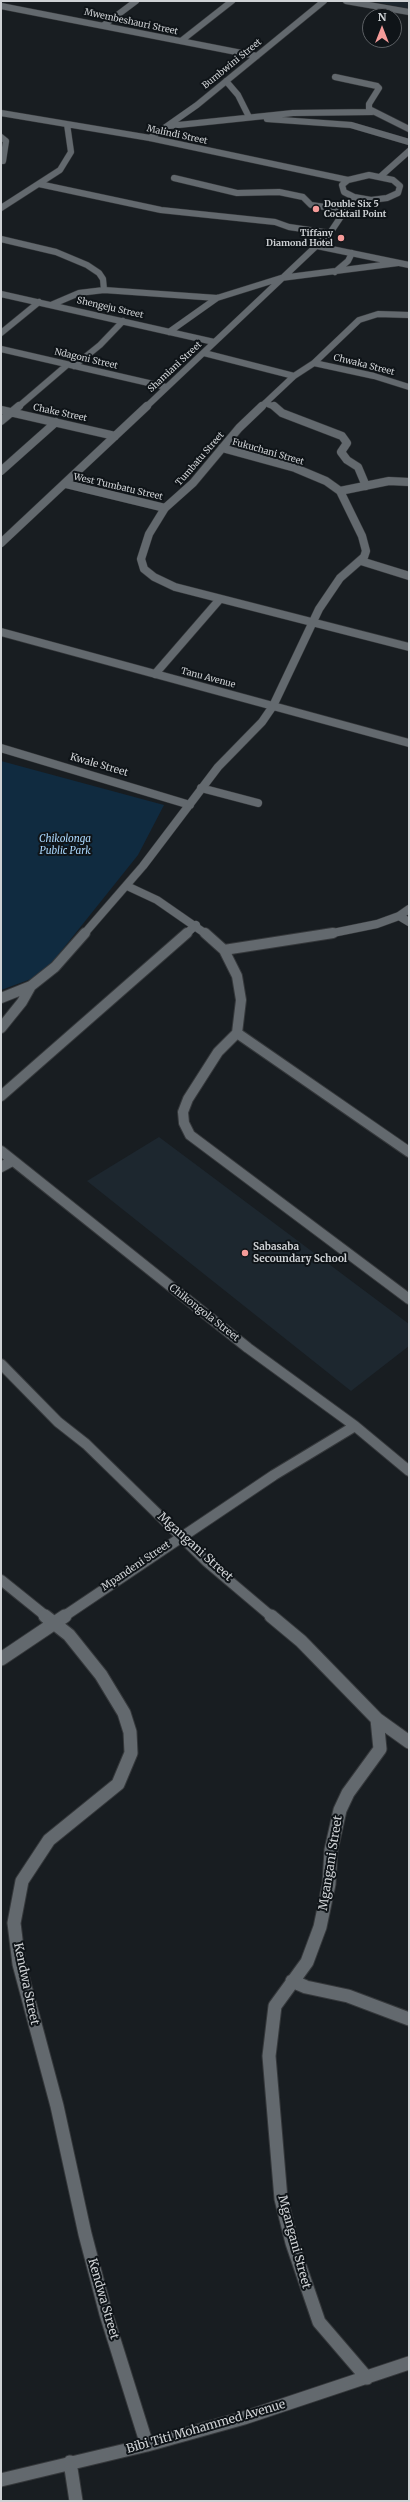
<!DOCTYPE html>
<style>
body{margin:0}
#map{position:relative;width:410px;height:2502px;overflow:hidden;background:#181d21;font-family:Merriweather,serif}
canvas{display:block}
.frame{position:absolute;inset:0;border:2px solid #cfd2d5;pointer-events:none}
.north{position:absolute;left:362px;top:8px;width:40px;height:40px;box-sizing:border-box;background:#0f1418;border:1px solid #5c6064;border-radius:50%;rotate:0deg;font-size:11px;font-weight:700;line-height:16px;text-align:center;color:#cfd2d5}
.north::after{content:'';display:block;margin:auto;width:14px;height:18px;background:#f59b99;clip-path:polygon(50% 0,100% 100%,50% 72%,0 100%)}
</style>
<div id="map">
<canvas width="410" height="2502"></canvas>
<div class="frame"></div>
<div class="north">N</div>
</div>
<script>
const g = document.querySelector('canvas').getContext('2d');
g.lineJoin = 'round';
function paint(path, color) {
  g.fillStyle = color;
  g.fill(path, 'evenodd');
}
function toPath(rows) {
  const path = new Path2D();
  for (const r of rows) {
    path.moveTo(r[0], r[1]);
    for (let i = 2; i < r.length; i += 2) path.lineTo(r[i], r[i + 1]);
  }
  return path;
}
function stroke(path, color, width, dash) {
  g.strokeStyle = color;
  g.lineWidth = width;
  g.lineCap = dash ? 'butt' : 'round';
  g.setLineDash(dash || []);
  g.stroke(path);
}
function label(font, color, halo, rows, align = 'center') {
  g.font = font + ' Merriweather,serif';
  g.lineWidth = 4;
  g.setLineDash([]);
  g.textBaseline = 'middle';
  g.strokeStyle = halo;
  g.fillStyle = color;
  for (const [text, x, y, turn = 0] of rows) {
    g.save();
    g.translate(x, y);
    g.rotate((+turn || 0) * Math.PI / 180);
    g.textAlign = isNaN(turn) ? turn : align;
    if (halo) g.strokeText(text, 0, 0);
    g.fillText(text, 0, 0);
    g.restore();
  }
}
paint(toPath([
 [371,1,409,1,409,9],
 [159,1137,409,1324,409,1346,351,1391,87,1181]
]), '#1d272f');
paint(toPath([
 [1,761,164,805,138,855,42,975,1,990]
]), '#102b40');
const minorFar3 = toPath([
 [346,1,409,12],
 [1,6,257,56],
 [104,25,136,1],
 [181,41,232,1],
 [335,77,377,86,379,88,369,104,369,109,409,129],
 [226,81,238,95,249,117],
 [1,113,150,138,348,180],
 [267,119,351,125,409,142],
 [169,126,293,113,372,112],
 [1,137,6,141,3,161],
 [150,138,197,105,324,1],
 [369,175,393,180,400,186,398,193,387,198,371,200,354,197,344,192,342,185,348,180,369,175],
 [381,176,409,151],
 [174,178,237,193,279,192,303,197,311,205,346,210],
 [39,184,161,210,275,222,289,227,330,233],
 [1,208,60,170,71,152,67,124],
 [1,239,56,252,87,265,99,273,103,279,104,290],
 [317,246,409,265],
 [335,272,348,261,352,253],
 [1,294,214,342],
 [51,305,79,293,104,290,217,298,281,278,398,263],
 [169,332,217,298],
 [1,333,39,302],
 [1,349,166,387],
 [204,353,294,376],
 [314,363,374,376,409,387],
 [74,366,100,345,123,321],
 [265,403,275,407],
 [18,407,67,365],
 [146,407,330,233,354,197],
 [261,407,294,376,314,363,359,320,378,314,409,315]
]);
const minorFar2 = toPath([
 [262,406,239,428,193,483,165,508,149,534,141,559,144,569,154,577,175,587,409,647],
 [274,406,282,413,342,436,347,443,341,452,347,460,358,467,366,486],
 [1,410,115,436],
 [1,421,19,406],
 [1,471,56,422],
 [66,484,165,508],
 [340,491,389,481,409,482],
 [1,543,147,406],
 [361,561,409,576],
 [1,632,409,743],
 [155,674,220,599],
 [1,748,190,805],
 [201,788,258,803],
 [127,886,157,900,206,934],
 [399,916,409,922],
 [84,934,143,866,218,767,262,722,273,706,319,609,340,578,364,557,366,551,362,536,340,491,326,481,295,468,222,448],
 [186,934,196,925],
 [328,934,377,924,399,916,409,909]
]);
const minorFar1 = toPath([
 [205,933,224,950,237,976,241,1000,237,1033,218,1052,188,1099,183,1112,184,1123,190,1135,409,1299],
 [224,950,333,933],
 [1,998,31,986,55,967,85,933],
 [1,1028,22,1002,31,986],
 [237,1033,409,1152],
 [1,1096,187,933],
 [1,1151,248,1348,355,1426,409,1471],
 [1,1167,12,1161],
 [1,1364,58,1422,86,1444,207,1562,272,1617],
 [1,1580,47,1617],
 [63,1617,274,1475,355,1426]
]);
const minor = toPath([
 [45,1616,69,1635,101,1675,124,1713,130,1732,131,1753,118,1784,49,1840,22,1881,14,1923,19,1964,57,2106,85,2234,106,2314,147,2445],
 [271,1616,301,1641,377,1719,380,1749,348,1793,340,1810,331,1850,329,1884,320,1927,307,1962,275,2006,269,2056,281,2199,292,2243,319,2322,367,2378],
 [1,1659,65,1616],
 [377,1719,409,1742],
 [292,1981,306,1987,348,1996,409,2019],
 [70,2462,76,2501],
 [1,2480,147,2445,244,2418,409,2363]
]);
stroke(minorFar3, '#35383b', 7);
stroke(minorFar2, '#35383b', 9);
stroke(minorFar1, '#35383b', 12);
stroke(minor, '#35383b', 15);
stroke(minorFar3, '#63696e', 6);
stroke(minorFar2, '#63696e', 8);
stroke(minorFar1, '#63696e', 10);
stroke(minor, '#63696e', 13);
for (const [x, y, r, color] of [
 [316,209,4,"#f59b99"],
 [341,238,4,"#f59b99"],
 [245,1253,4,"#f59b99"]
]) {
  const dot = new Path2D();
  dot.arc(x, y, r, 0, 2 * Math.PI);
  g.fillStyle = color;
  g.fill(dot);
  stroke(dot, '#0f1418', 1.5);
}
label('9px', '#cfd2d5', '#0f1418', [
 ["Mwembeshauri Street",131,22,12],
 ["Bumbwini Street",232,64,-39],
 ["Malindi Street",177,135,12],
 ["Shengeju Street",110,308,13],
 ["Ndagoni Street",86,359,13],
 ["Chwaka Street",364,365,14],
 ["Shamiani Street",175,367,-43],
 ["Chake Street",60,413,12],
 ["Fukuchani Street",268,452,16],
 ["Tumbatu Street",200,459,-49],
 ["West Tumbatu Street",118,487,13],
 ["Tanu Avenue",208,678,15]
]);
label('bold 9px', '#cfd2d5', '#0f1418', [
 ["Double Six 5",324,204],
 ["Cocktail Point",324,214],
 ["Tiffany",333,233,"right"],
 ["Diamond Hotel",333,243,"right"]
], 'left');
label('10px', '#cfd2d5', '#0f1418', [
 ["Kwale Street",99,765,16],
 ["Chikongola Street",204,1313,38],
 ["Mpandeni Street",136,1566,-34]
]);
label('italic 10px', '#a9d6fb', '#0f1418', [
 ["Chikolonga",65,839],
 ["Public Park",65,851]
]);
label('bold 10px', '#cfd2d5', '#0f1418', [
 ["Sabasaba",253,1247],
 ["Secoundary School",253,1259]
], 'left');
label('12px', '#cfd2d5', '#0f1418', [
 ["Mgangani Street",195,1547,42],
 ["Mgangani Street",331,1863,-81],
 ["Kendwa Street",26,1984,78],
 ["Mgangani Street",294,2242,75],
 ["Kendwa Street",103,2299,74],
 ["Bibi Titi Mohammed Avenue",206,2427,-16]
]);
</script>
